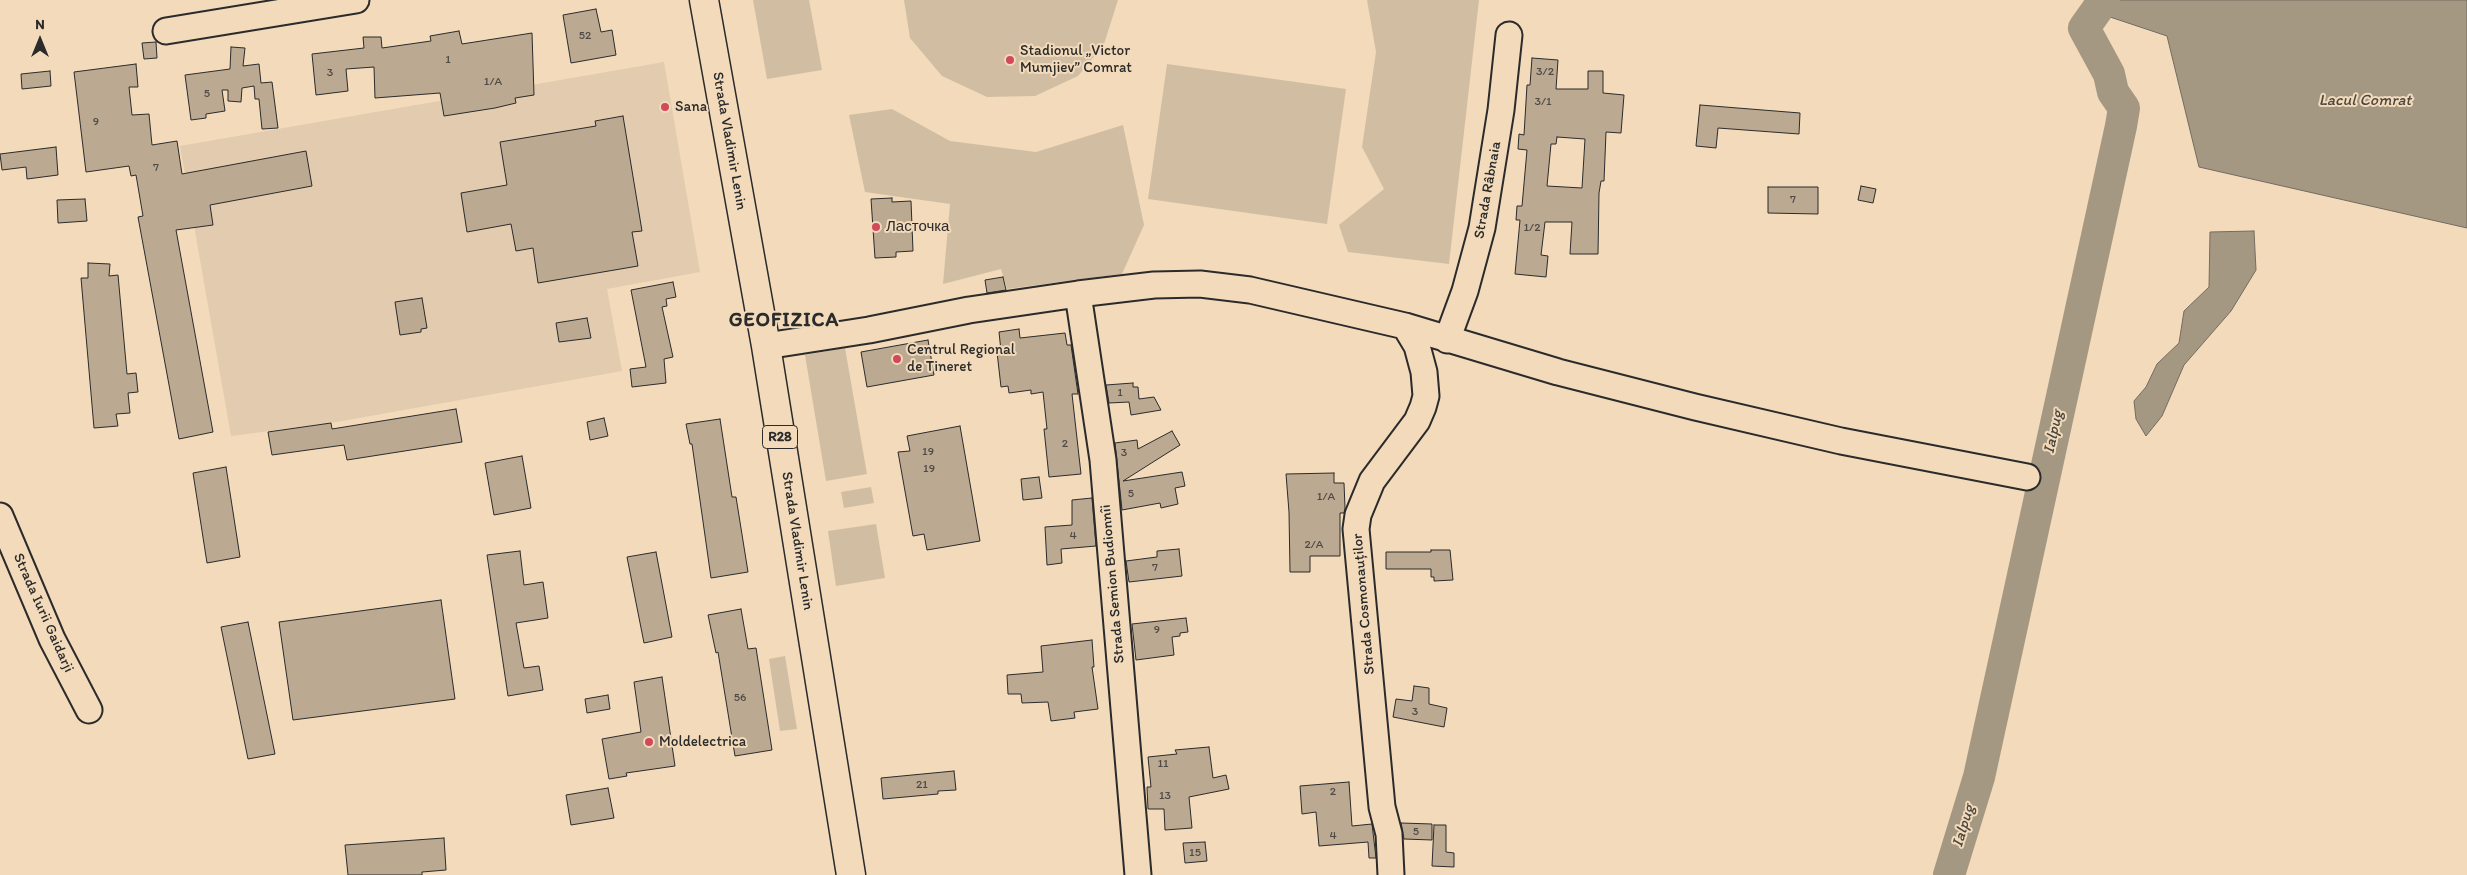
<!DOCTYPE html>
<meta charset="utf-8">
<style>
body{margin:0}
#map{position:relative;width:2467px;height:875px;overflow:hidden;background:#f2daba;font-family:Itim,sans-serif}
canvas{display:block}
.north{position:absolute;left:15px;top:15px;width:50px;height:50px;-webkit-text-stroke:4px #f2daba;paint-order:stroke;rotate:0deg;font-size:14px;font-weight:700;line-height:20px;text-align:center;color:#2b2b2b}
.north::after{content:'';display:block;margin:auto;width:18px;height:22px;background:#2b2b2b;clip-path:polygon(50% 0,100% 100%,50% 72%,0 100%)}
</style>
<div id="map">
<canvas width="2467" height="875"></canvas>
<div class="north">N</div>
</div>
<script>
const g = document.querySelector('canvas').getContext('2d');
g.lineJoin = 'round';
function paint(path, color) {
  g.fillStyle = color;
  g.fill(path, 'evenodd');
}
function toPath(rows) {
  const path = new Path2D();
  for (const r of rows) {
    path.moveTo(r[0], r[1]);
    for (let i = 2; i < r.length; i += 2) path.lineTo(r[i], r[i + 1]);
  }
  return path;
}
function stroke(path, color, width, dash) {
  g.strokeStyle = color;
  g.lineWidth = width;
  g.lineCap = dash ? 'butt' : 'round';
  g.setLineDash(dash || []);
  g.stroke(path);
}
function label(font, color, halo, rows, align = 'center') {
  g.font = font + ' Itim,sans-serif';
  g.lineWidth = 4;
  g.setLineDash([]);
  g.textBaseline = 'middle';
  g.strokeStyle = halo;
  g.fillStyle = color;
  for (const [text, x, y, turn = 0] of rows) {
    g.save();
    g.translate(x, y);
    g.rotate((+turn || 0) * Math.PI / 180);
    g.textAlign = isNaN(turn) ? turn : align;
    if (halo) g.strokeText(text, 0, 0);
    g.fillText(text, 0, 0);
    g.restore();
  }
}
paint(toPath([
 [664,62,700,272,607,289,622,371,331,423,231,436,180,146]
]), '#e2cbae');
paint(toPath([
 [753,0,809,0,822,70,767,79],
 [904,0,1118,0,1104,44,1078,76,1035,96,987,97,942,76,910,38],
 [1367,0,1479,0,1449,264,1348,252,1339,225,1384,189,1362,147,1376,52],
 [1167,64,1346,89,1327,224,1148,199],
 [892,109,950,141,1036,152,1123,125,1144,225,1122,274,1007,289,1001,269,943,284,950,204,865,192,849,115],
 [845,348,867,474,826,481,805,355],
 [871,487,874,503,844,508,841,492],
 [876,524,885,578,836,586,828,531],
 [785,656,797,729,780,731,769,659]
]), '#d1bea2');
const water = toPath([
 [2087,0,2467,0,2467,228,2199,167,2167,36,2095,12,2087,0],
 [2254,231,2256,270,2231,311,2184,365,2162,416,2146,436,2136,419,2134,401,2146,387,2157,364,2179,343,2184,311,2209,287,2210,232,2254,231]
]);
paint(water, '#a59883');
stroke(water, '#746c60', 1);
stroke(toPath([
 [1949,875,1979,777,2121,126,2124,108,2113,92,2109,74,2084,28,2104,0]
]), '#a59883', 32);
const building = toPath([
 [596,9,601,32,612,30,616,55,571,63,563,15,596,9],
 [459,31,462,44,532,33,534,95,515,98,516,103,495,108,444,116,440,93,375,98,374,67,346,69,348,91,316,95,312,54,364,48,363,37,381,37,382,48,431,41,430,36,459,31],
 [156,42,157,58,144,59,142,43,156,42],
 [231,47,245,48,243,66,259,64,261,83,272,82,278,128,262,129,259,99,255,99,254,86,242,88,241,102,228,101,228,90,222,90,225,111,206,114,206,118,191,120,185,75,230,69,231,47],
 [1532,58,1558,60,1556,89,1588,89,1588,71,1603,71,1603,93,1624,95,1621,133,1606,132,1604,181,1601,181,1599,193,1598,254,1570,254,1572,222,1545,222,1541,255,1548,256,1546,277,1515,274,1520,220,1516,220,1517,206,1522,206,1527,150,1518,149,1519,134,1524,135,1527,85,1530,85,1532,58],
 [1557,137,1585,139,1582,188,1547,186,1551,144,1556,144,1557,137],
 [136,64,138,87,129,87,132,115,149,114,152,145,177,141,182,174,306,151,312,186,210,205,213,225,176,230,213,432,179,439,138,217,143,216,136,175,131,176,129,166,86,172,74,72,136,64],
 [50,71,51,86,22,89,21,74,50,71],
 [1700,105,1800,113,1799,134,1718,128,1716,148,1696,146,1700,105],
 [623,116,642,231,632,232,638,266,538,283,533,248,516,251,511,224,467,232,461,193,507,185,500,142,596,126,595,121,623,116],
 [56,147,58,175,27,179,26,167,2,170,0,154,56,147],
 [1861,186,1876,189,1873,203,1858,200,1861,186],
 [1768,187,1818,187,1818,214,1768,213,1768,187],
 [892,198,892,202,911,201,913,251,896,252,896,257,875,258,871,199,892,198],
 [85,199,87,221,58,223,57,200,85,199],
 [88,263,110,264,109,276,118,275,127,374,136,373,138,392,128,393,130,413,116,414,118,426,94,428,81,278,88,278,88,263],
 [1003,277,1006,290,987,293,985,280,1003,277],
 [673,282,676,297,666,299,667,306,662,307,673,357,664,359,666,383,632,387,630,369,646,367,631,290,673,282],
 [422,298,427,328,421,329,421,332,400,335,395,302,422,298],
 [587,318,591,338,559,342,556,323,587,318],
 [1019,329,1020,338,1065,333,1067,345,1071,345,1078,394,1072,394,1081,474,1049,477,1044,429,1047,429,1043,392,1031,394,1031,390,1009,393,1008,386,1001,387,997,352,1001,351,999,332,1019,329],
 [928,340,934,375,867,387,861,352,928,340],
 [1133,383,1133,387,1138,387,1139,399,1154,397,1161,410,1131,415,1129,402,1109,403,1106,385,1133,383],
 [456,409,462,442,347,460,344,445,272,455,268,432,331,423,332,429,456,409],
 [604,418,608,436,590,440,587,422,604,418],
 [720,419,732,497,736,497,748,572,711,578,692,444,690,444,686,424,720,419],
 [960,426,980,541,927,550,924,534,913,536,898,452,910,451,907,436,960,426],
 [1172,431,1180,445,1123,481,1182,472,1185,486,1175,488,1178,504,1161,508,1160,503,1122,510,1115,443,1137,440,1138,449,1172,431],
 [522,456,531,508,494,515,485,463,522,456],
 [226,467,240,557,207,563,193,473,226,467],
 [1334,473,1334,483,1344,483,1345,508,1344,513,1340,513,1340,556,1310,556,1310,572,1290,572,1289,512,1286,474,1334,473],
 [1039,477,1042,498,1023,500,1021,479,1039,477],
 [1092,498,1096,546,1061,549,1062,563,1047,565,1045,527,1072,525,1072,500,1092,498],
 [1179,549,1182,576,1129,582,1126,561,1157,557,1157,551,1179,549],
 [1431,550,1450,550,1453,580,1434,581,1434,577,1431,577,1431,569,1386,569,1386,552,1431,552,1431,550],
 [520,551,524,585,543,582,548,618,516,623,524,668,539,666,543,690,508,696,487,555,520,551],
 [656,552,672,637,644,643,627,557,656,552],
 [441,600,455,699,293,720,279,622,441,600],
 [741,609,748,649,756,648,772,750,735,756,718,652,716,653,708,615,741,609],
 [1186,618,1188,632,1180,633,1180,636,1172,637,1174,655,1136,660,1132,624,1186,618],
 [248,622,275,754,248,759,221,627,248,622],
 [1092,640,1094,667,1092,667,1098,709,1074,712,1075,718,1051,721,1048,702,1022,703,1021,694,1008,694,1007,675,1043,672,1041,646,1092,640],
 [662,677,675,766,626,773,627,776,609,779,602,739,641,732,634,682,662,677],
 [1414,686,1429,688,1429,704,1447,708,1444,727,1393,717,1396,699,1412,701,1414,686],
 [608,695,610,709,587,713,585,699,608,695],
 [1209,747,1213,778,1226,775,1229,789,1189,797,1192,828,1165,830,1164,809,1148,809,1147,787,1151,787,1148,757,1177,754,1175,750,1209,747],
 [954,771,956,790,938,791,938,794,883,799,881,778,954,771],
 [1349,782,1352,826,1372,824,1376,858,1369,858,1368,842,1319,846,1316,812,1302,814,1300,786,1349,782],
 [608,788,614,818,571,825,566,795,608,788],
 [1401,823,1432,824,1432,840,1404,839,1401,823],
 [1434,825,1446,825,1446,852,1454,853,1454,867,1432,866,1434,825],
 [444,838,446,870,422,872,422,875,348,875,345,845,444,838],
 [1205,842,1207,861,1185,863,1183,843,1205,842]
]);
paint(building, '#bba992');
stroke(building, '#2b2b2b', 1);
const minor = toPath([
 [166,31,356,0],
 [1078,294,1103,460,1138,875],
 [1447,340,1465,291,1482,228,1501,110,1509,35],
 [766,346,869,330,969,310,1078,294,1154,285,1200,284,1250,290,1405,326,1558,372,1695,407,1841,441,2027,477],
 [0,516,52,639,89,710],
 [1391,875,1389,834,1382,807,1356,529,1358,515,1372,481,1417,421,1423,407,1426,396,1424,372,1417,346,1405,326]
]);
const major = toPath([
 [704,0,766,346,851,875]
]);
stroke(minor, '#2b2b2b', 29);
stroke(major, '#2b2b2b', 31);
stroke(minor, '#f2daba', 25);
stroke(major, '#f2daba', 28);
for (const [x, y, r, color] of [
 [1010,60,5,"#d1495b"],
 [665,107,5,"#d1495b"],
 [876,227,5,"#d1495b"],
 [897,359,5,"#d1495b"],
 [649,742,5,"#d1495b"]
]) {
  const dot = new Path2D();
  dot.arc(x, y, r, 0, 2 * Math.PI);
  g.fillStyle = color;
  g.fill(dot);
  stroke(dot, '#f2daba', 2);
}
label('12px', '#4f4a45', null, [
 ["52",585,36],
 ["1",448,60],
 ["3/2",1545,72],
 ["3",330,73],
 ["1/A",493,82],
 ["5",207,94],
 ["3/1",1543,102],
 ["9",96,122],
 ["7",156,168],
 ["7",1793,200],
 ["1/2",1532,228],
 ["1",1120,393],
 ["2",1065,444],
 ["19",928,452],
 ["3",1124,453],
 ["19",929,469],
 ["5",1131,494],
 ["1/A",1326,497],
 ["4",1073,536],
 ["2/A",1314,545],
 ["7",1155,568],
 ["9",1157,630],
 ["56",740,698],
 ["3",1415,712],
 ["11",1163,764],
 ["21",922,785],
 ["2",1333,792],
 ["13",1165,796],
 ["5",1416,832],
 ["4",1333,836],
 ["15",1195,853]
]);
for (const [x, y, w] of [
 [780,437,35]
]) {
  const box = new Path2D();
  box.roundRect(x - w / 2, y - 11.5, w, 23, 4);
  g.fillStyle = '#f2daba';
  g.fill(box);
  stroke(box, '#2b2b2b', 1);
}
label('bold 14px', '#2b2b2b', null, [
 ["R28",780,437]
]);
label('15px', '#2b2b2b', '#f2daba', [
 ["Stadionul „Victor",1020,51],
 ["Mumjiev” Comrat",1020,68],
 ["Sana",675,107],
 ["Ласточка",886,227],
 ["Centrul Regional",907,350],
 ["de Tineret",907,367],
 ["Moldelectrica",659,742]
], 'left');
label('15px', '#2b2b2b', '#f2daba', [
 ["Strada Vladimir Lenin",729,141,80],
 ["Strada Râbnaia",1488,190,-80],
 ["Strada Vladimir Lenin",797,541,81],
 ["Strada Semion Budionnîi",1113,584,-95],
 ["Strada Cosmonauților",1364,604,-95],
 ["Strada Iurii Gaidarji",43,613,66]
]);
label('italic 16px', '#4a4641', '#f2daba', [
 ["Lacul Comrat",2365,101],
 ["Ialpug",2054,432,-78],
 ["Ialpug",1964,826,-73]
]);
g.letterSpacing = '1px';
label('bold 20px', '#2b2b2b', '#f2daba', [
 ["GEOFIZICA",784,321]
]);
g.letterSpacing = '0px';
</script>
